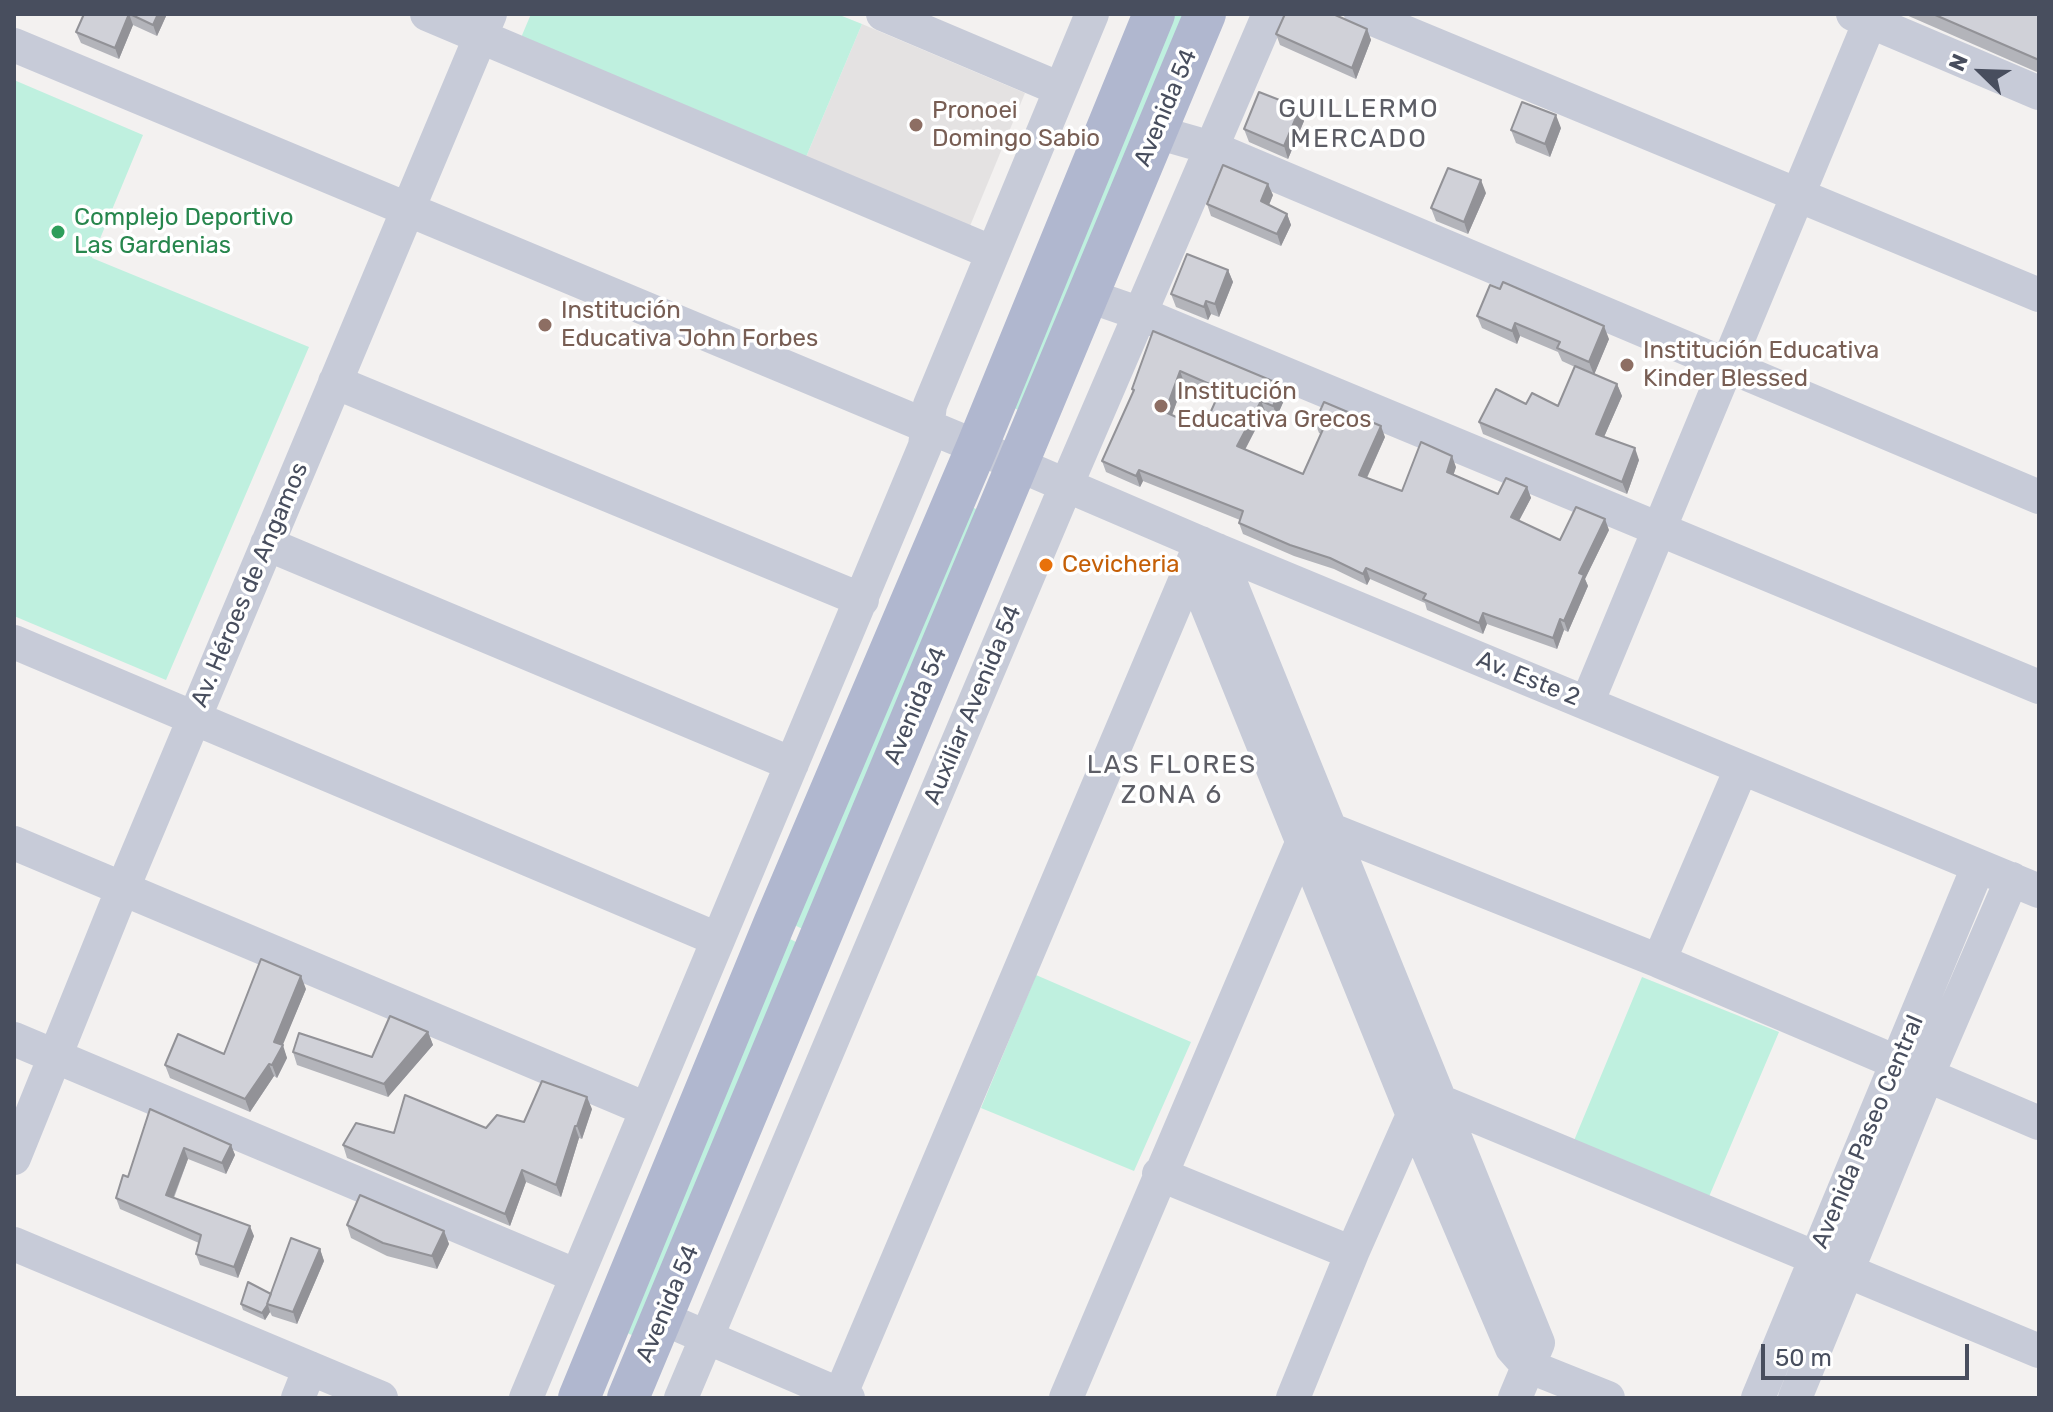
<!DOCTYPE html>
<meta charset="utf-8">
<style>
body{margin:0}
#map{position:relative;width:2053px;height:1412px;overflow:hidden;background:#f3f1f0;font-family:Rubik,sans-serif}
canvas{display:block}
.frame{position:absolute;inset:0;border:16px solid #484e5e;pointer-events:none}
.north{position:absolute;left:1941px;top:32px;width:80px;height:80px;-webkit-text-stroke:6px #fff;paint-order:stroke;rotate:293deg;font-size:22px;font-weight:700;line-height:32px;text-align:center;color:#484e5e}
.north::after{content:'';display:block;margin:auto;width:28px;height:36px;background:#484e5e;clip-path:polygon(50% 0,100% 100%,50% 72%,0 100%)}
.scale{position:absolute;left:1761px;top:1344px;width:208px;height:36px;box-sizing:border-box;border:4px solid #484e5e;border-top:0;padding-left:10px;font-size:24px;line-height:28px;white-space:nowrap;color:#484e5e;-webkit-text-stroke:6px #fff;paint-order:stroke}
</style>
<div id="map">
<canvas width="2053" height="1412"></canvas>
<div class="frame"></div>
<div class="north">N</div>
<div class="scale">50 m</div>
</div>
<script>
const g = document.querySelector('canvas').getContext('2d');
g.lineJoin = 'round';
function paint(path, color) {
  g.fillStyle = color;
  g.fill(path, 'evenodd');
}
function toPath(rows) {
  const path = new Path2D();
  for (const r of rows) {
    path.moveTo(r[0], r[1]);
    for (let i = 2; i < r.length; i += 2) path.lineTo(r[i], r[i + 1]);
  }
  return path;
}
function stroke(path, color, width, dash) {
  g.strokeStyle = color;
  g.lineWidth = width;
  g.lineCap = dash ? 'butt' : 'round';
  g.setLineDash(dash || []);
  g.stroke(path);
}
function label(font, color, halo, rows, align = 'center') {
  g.font = font + ' Rubik,sans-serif';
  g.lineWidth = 7;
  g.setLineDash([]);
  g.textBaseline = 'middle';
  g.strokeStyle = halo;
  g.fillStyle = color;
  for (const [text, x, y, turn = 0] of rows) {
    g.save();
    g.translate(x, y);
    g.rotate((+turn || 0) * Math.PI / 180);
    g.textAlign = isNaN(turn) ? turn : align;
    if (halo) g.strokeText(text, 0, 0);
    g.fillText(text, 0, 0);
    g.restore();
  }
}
paint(toPath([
 [862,24,1025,93,970,226,806,157]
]), '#e4e2e2');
paint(toPath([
 [531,14,837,14,862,24,806,157,520,40],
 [1169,14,1188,14,1023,412,1007,405],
 [14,80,143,135,92,258,309,347,166,680,14,616],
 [967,505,983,512,809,932,790,923],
 [784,936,802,945,638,1338,623,1331],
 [1036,975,1191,1042,1134,1171,981,1108],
 [1642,977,1779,1032,1708,1199,1573,1143]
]), '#bff0df');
stroke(toPath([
 [427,14,993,253],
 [883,14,1060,89],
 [1361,14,2039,295],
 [1853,14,2039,93],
 [14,45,977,447,1217,550,2039,891],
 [1156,132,1212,148,2039,497],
 [1086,295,1141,314,2039,687],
 [335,382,862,600],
 [1201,543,1201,591,1413,1115,1512,1348,1528,1366,1608,1398],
 [267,544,792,764],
 [1217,550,1538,1343,1515,1398],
 [14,642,717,939],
 [1587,703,1873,14],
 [14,843,646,1109],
 [1659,961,1741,769],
 [14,1039,577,1276],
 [14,1158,123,888,490,14],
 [1159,1174,1352,1253],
 [14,1244,381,1398],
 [662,1318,848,1398],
 [298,1398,310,1368],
 [526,1398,925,446,930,405,1092,14],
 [681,1398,1066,486,1269,14],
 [839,1398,1196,555],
 [1066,1398,1303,841,1329,829,1659,961,2039,1123],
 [1293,1398,1352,1253,1413,1115,1439,1101,2039,1351],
 [1758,1398,1978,867],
 [1795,1398,1927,1076,2012,879]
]), '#c7cbd8', 34);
stroke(toPath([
 [579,1398,774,924,977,447,1154,14],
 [628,1398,1205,14]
]), '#b0b7cf', 42);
paint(toPath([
 [84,14,167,14,157,36,133,25,119,59,81,43,76,32],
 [1904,14,2039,14,2039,73],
 [1367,29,1371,40,1356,79,1280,45,1276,34],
 [1304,121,1288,159,1249,142,1244,129],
 [1561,128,1550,157,1516,143,1511,130],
 [1486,193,1468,234,1436,221,1431,208],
 [1273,195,1269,205,1287,214,1291,225,1281,246,1211,216,1207,204],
 [1228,270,1233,282,1219,317,1211,314,1208,320,1176,307,1171,294],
 [1477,316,1609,339,1594,374,1617,384,1622,396,1604,437,1639,460,1627,494,1483,434,1479,422,1526,404,1558,406,1575,367,1562,361,1558,352,1520,336,1517,344,1482,328],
 [1153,331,1286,396,1277,416,1265,411,1245,450,1303,474,1321,434,1319,433,1315,422,1385,437,1367,478,1402,491,1456,467,1453,475,1498,494,1527,487,1531,498,1519,521,1560,540,1609,530,1585,579,1588,586,1568,632,1564,630,1557,649,1487,624,1483,634,1427,610,1425,603,1370,579,1367,585,1334,569,1294,556,1243,534,1239,523,1240,520,1143,481,1140,487,1106,472,1102,461,1133,392,1132,389],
 [1184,382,1217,396,1203,429,1172,415],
 [306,989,282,1045,287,1058,277,1078,274,1076,250,1112,170,1078,165,1065,224,1054],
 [428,1032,433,1045,388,1097,297,1065,293,1052,372,1057],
 [150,1109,231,1145,235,1155,226,1174,188,1159,174,1198,254,1236,238,1278,200,1265,196,1254,199,1243,120,1209,116,1198,128,1177],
 [592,1109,582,1139,579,1138,561,1197,526,1182,510,1226,347,1158,343,1145,394,1133,486,1128],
 [347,1225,444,1231,449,1244,437,1269,387,1256,351,1238],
 [320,1249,324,1261,297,1324,272,1316,270,1312,265,1320,243,1310,241,1304,271,1294]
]), '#b3b4ba');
paint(toPath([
 [129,14,133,25,119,59,115,48],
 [158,14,167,14,157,36,153,25],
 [1367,29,1371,40,1356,79,1352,68],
 [1300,108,1304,121,1288,159,1284,146],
 [1556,115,1561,128,1550,157,1545,144],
 [1481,180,1486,193,1468,234,1464,222],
 [1268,184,1273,195,1266,212,1261,201],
 [1287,214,1291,225,1281,246,1277,234],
 [1228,270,1233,282,1219,317,1215,304],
 [1206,301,1211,314,1208,320,1204,307],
 [1515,323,1520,336,1517,344,1512,331],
 [1604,326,1609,339,1594,375,1589,362],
 [1180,371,1184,382,1169,423,1165,412],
 [1617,384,1622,396,1600,446,1596,434],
 [1282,385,1286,396,1277,416,1273,406],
 [1261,401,1265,411,1241,457,1237,446],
 [1381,426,1385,437,1363,486,1359,475],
 [1635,448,1639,460,1627,494,1622,482],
 [1452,456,1456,467,1451,483,1447,472],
 [1139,470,1143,481,1140,487,1136,476],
 [1527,487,1531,498,1515,528,1511,517],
 [1605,519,1609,530,1585,579,1588,586,1568,632,1564,621,1579,573],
 [1366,568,1370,579,1367,585,1363,574],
 [1483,613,1487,624,1483,634,1479,623],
 [1560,619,1564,630,1557,649,1553,638],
 [301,976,306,989,282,1047,283,1045,287,1058,277,1078,272,1065,274,1042],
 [428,1032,433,1045,388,1097,384,1084],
 [269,1064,274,1076,250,1112,245,1099],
 [587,1097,592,1109,582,1139,577,1126],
 [575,1126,579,1138,561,1197,556,1185],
 [231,1145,235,1155,226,1174,222,1163],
 [184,1148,188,1159,170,1206,166,1195],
 [522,1170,526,1182,510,1226,505,1214],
 [250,1226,254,1236,238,1278,234,1267],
 [444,1231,449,1244,437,1269,432,1256],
 [320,1249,324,1261,297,1324,293,1312],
 [268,1305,270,1312,265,1320,262,1313]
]), '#929297');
const building = toPath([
 [84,14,129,14,115,48,76,32,84,14],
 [130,14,158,14,153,25,130,14],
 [1285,14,1333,14,1367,29,1352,68,1276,34,1285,14],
 [1933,14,2039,14,2039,60,1933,14],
 [1259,92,1300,108,1284,146,1244,129,1259,92],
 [1522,102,1556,115,1545,144,1511,130,1522,102],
 [1223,165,1268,184,1261,201,1287,214,1277,234,1207,204,1223,165],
 [1448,168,1481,180,1464,222,1431,208,1448,168],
 [1187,254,1228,270,1215,304,1206,301,1204,307,1171,294,1187,254],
 [1503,282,1604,326,1589,362,1557,348,1560,342,1515,323,1512,331,1477,316,1490,285,1500,289,1503,282],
 [1153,331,1282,385,1273,406,1261,401,1237,446,1303,474,1324,427,1315,422,1324,402,1381,426,1359,475,1402,491,1421,442,1452,456,1447,472,1498,494,1506,478,1527,487,1511,517,1560,540,1576,507,1605,519,1579,573,1584,575,1564,621,1560,619,1553,638,1483,613,1479,623,1423,599,1426,594,1366,568,1363,574,1330,558,1290,545,1239,523,1243,511,1139,470,1136,476,1102,461,1134,390,1132,389,1153,331],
 [1180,371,1221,389,1203,429,1165,412,1180,371],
 [1575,366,1617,384,1596,434,1635,448,1622,482,1479,422,1496,389,1526,404,1532,393,1558,406,1575,366],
 [261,959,301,976,274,1042,283,1045,272,1065,269,1064,245,1099,165,1065,178,1034,224,1054,261,959],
 [390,1016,428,1032,384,1084,293,1052,299,1033,372,1057,390,1016],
 [542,1081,587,1097,577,1126,575,1126,556,1185,522,1170,505,1214,343,1145,356,1123,394,1133,405,1095,486,1128,497,1115,524,1122,542,1081],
 [150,1109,231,1145,222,1163,184,1148,166,1195,250,1226,234,1267,196,1254,201,1235,116,1198,123,1175,128,1177,150,1109],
 [360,1195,444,1231,432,1256,383,1243,347,1225,360,1195],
 [291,1238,320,1249,293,1312,267,1304,291,1238],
 [248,1282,271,1294,267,1304,268,1304,262,1313,241,1304,248,1282]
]);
paint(building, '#d0d1d8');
stroke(building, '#929297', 2);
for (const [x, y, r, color] of [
 [916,125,8,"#8d6e63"],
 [58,232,8,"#2e9e5b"],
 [545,325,8,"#8d6e63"],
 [1627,365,8,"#8d6e63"],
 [1161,406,8,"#8d6e63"],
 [1046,565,8,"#e8710a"]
]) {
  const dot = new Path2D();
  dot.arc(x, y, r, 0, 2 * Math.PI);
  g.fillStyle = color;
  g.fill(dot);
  stroke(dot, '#fff', 3);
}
label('24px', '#484e5e', '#fff', [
 ["Avenida 54",1166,108,-67],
 ["Av. Héroes de Angamos",250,585,-67],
 ["Av. Este 2",1528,679,22],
 ["Auxiliar Avenida 54",973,705,-67],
 ["Avenida 54",916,706,-67],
 ["Avenida Paseo Central",1868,1132,-67],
 ["Avenida 54",668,1304,-67]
]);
label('24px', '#785e54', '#fff', [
 ["Pronoei",932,111],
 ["Domingo Sabio",932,139],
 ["Institución",561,311],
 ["Educativa John Forbes",561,339],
 ["Institución Educativa",1643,351],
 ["Kinder Blessed",1643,379],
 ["Institución",1177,392],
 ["Educativa Grecos",1177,420]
], 'left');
label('24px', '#27864d', '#fff', [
 ["Complejo Deportivo",74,218],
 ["Las Gardenias",74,246]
], 'left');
label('24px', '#c56008', '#fff', [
 ["Cevicheria",1062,565]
], 'left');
g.letterSpacing = '2px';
label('26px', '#5d5e66', '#fff', [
 ["GUILLERMO",1359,109],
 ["MERCADO",1359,139],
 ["LAS FLORES",1172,765],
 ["ZONA 6",1172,795]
]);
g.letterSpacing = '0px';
</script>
